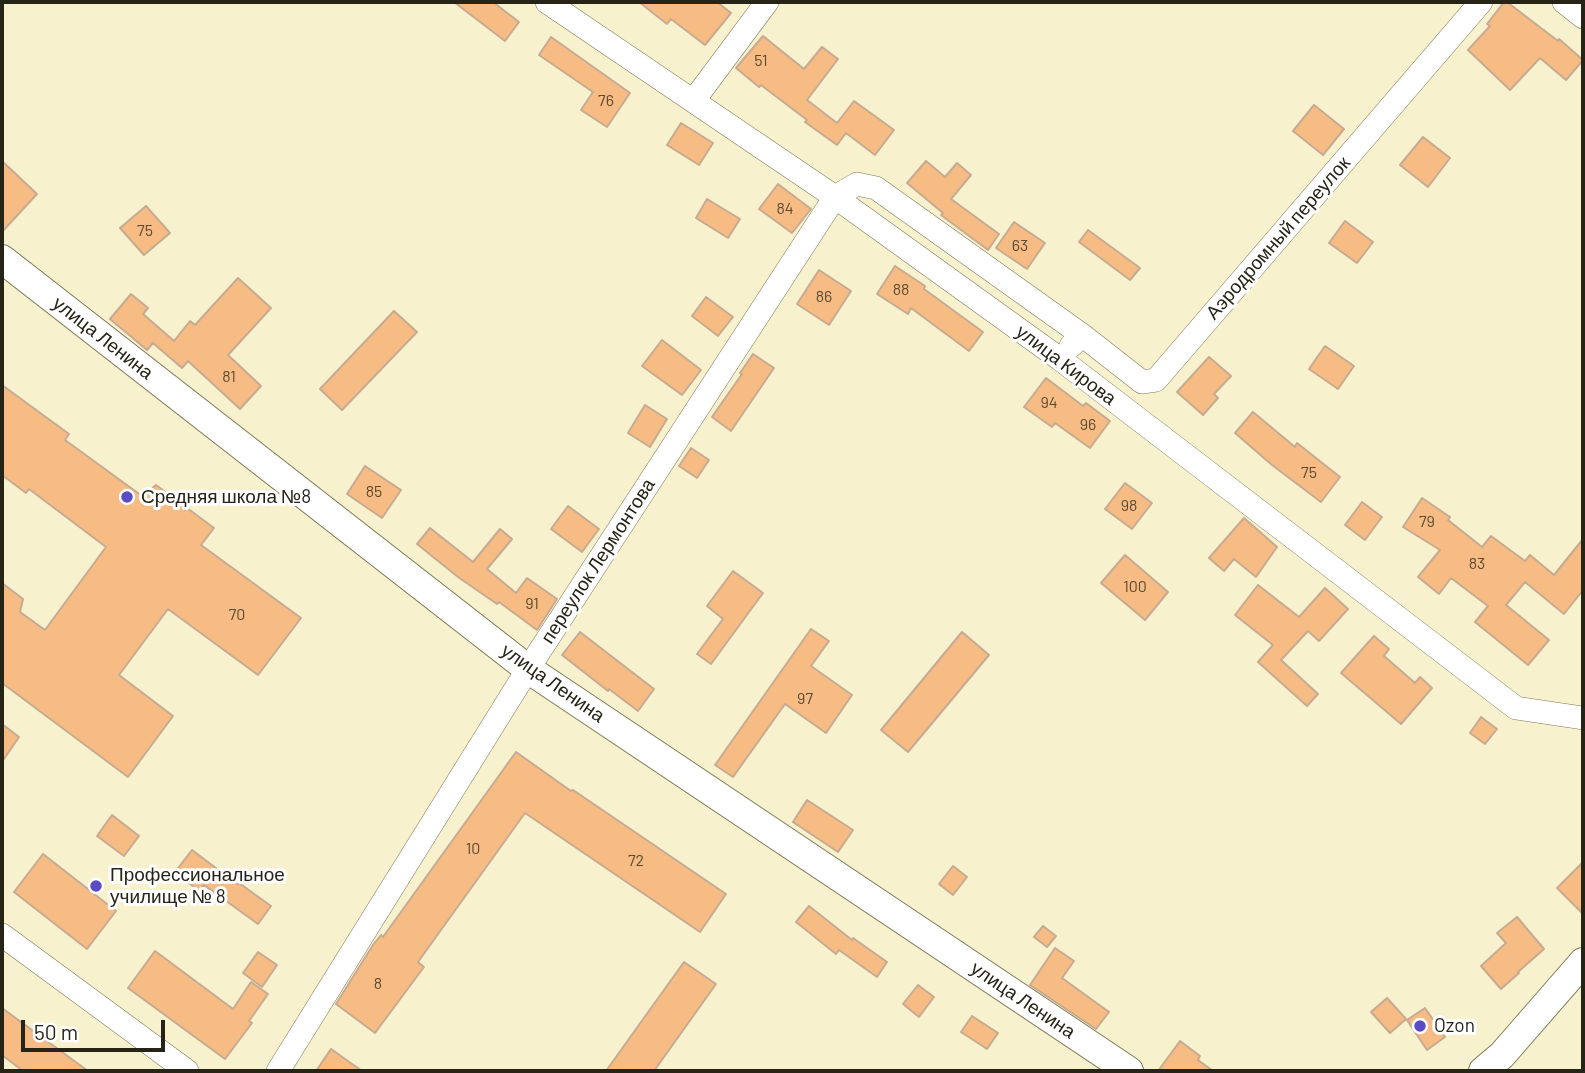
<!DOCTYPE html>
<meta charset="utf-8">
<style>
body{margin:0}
#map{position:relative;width:1585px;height:1073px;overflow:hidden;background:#f7f1cd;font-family:Barlow,sans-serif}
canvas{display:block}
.frame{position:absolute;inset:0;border:4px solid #262417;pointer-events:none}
.scale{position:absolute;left:21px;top:1020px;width:144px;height:32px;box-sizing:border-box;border:4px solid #262417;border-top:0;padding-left:9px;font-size:21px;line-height:24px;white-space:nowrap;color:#262417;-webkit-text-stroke:5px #fff;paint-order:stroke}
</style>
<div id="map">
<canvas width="1585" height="1073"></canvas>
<div class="frame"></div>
<div class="scale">50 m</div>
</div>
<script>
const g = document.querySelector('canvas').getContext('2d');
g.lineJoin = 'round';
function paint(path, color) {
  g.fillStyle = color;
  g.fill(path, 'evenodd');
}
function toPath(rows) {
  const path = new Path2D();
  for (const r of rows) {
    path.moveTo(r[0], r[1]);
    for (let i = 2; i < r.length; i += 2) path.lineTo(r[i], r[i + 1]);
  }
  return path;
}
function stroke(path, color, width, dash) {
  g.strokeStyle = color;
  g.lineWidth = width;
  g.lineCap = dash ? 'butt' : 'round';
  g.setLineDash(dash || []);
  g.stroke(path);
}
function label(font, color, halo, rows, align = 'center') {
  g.font = font + ' Barlow,sans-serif';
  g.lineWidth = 6;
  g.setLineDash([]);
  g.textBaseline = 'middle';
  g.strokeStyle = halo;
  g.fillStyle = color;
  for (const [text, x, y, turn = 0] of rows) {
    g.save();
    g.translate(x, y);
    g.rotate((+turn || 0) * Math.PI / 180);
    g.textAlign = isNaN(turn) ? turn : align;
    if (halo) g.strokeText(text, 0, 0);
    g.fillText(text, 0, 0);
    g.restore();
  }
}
const building = toPath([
 [454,2,493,2,519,22,505,41,454,2],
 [639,2,717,2,731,13,705,45,671,19,667,24,639,2],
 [1504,2,1507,2,1558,41,1559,39,1583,60,1566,80,1540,58,1510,90,1468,50,1490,26,1487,24,1504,2],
 [763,36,804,69,822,47,838,59,807,100,837,123,854,101,894,130,875,155,846,133,837,145,805,122,807,120,761,85,759,87,736,68,763,36],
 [551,37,630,93,607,127,581,110,593,92,539,55,551,37],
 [1314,105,1344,129,1323,155,1293,131,1314,105],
 [681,123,713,143,699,165,667,145,681,123],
 [1423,137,1450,158,1428,187,1400,165,1423,137],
 [2,161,37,194,2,232,2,161],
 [926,161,945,177,957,163,971,175,951,199,999,234,988,250,941,215,943,213,907,183,926,161],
 [778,184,811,209,792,233,759,209,778,184],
 [707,199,740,219,728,238,696,218,707,199],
 [146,206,170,233,144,255,120,228,146,206],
 [1345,221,1373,242,1357,263,1329,243,1345,221],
 [1014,222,1045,243,1027,269,996,248,1014,222],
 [1088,230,1140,268,1130,280,1079,242,1088,230],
 [895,266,925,286,924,289,983,332,969,351,911,308,908,314,877,294,895,266],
 [819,270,851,291,829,325,797,304,819,270],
 [238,278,271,308,228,355,261,386,240,409,188,361,182,368,153,343,147,350,110,319,131,294,148,308,143,314,174,341,190,321,195,325,238,278],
 [706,297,733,317,718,336,692,316,706,297],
 [394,311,417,332,342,410,320,389,394,311],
 [662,340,701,370,682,395,642,366,662,340],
 [1325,346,1354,366,1338,389,1309,369,1325,346],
 [753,354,774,368,731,431,712,417,742,374,740,373,753,354],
 [1209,357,1231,376,1214,394,1218,398,1203,415,1177,392,1209,357],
 [1046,378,1083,406,1086,403,1110,421,1090,448,1055,423,1052,427,1024,407,1046,378],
 [2,385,69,434,65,440,142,496,156,485,214,528,201,545,301,618,258,675,168,609,119,675,173,716,128,777,2,683,2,583,23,599,20,612,45,630,106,547,29,489,26,493,2,475,2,385],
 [645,405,667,419,650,447,628,433,645,405],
 [1253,412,1295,447,1297,443,1340,477,1321,502,1272,465,1235,433,1253,412],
 [691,448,709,460,697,478,679,466,691,448],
 [365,466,401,490,382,518,347,494,365,466],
 [1125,483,1152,503,1132,529,1105,509,1125,483],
 [1422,498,1450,517,1448,520,1482,547,1491,536,1525,561,1530,555,1554,575,1583,539,1583,590,1564,614,1525,582,1506,605,1549,640,1528,665,1475,622,1488,606,1451,578,1439,594,1418,577,1440,550,1403,527,1422,498],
 [1362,502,1382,517,1365,540,1345,525,1362,502],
 [568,506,599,529,582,552,551,529,568,506],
 [1244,518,1277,547,1256,577,1234,559,1224,571,1209,558,1244,518],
 [430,528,473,562,500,529,512,539,487,569,516,593,527,578,557,599,537,630,499,602,497,604,458,577,417,544,430,528],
 [1125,555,1168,592,1145,620,1101,583,1125,555],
 [733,571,763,593,711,664,697,654,723,619,707,606,733,571],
 [1258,585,1299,617,1325,588,1348,609,1319,641,1308,631,1281,660,1318,694,1307,706,1258,662,1273,645,1235,615,1258,585],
 [811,629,829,641,811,666,852,695,826,733,785,704,733,777,715,765,811,629],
 [580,632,654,689,638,711,609,689,608,691,562,655,580,632],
 [962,632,989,655,908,752,881,730,962,632],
 [1374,636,1389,649,1384,656,1415,683,1420,677,1432,688,1401,724,1341,673,1374,636],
 [1481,717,1497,729,1485,744,1470,733,1481,717],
 [2,724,19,737,2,762,2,724],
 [516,752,571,791,573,790,726,894,700,932,525,813,418,962,424,967,375,1033,336,1004,373,945,381,935,383,937,516,752],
 [807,800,853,830,838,852,793,822,807,800],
 [112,815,139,836,124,856,97,836,112,815],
 [192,850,237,884,239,883,271,906,258,924,204,885,199,891,175,872,192,850],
 [43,854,116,911,87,949,14,892,43,854],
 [1583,862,1583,914,1557,888,1583,862],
 [953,866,967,877,953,895,939,884,953,866],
 [809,906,852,940,853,938,887,962,877,977,839,950,836,954,796,922,809,906],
 [1517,917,1544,949,1518,972,1519,973,1501,989,1481,966,1506,943,1497,933,1517,917],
 [1043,926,1056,936,1047,947,1034,937,1043,926],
 [1055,948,1074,961,1062,978,1109,1012,1096,1029,1030,985,1055,948],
 [155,951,233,1009,251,982,268,994,249,1021,252,1023,225,1059,128,988,155,951],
 [258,952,277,965,262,987,243,973,258,952],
 [684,962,716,984,654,1071,606,1071,684,962],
 [918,985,934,997,919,1017,903,1004,918,985],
 [1387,998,1406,1019,1390,1033,1371,1012,1387,998],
 [2,1008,88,1071,23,1071,2,1055,2,1008],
 [1425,1008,1445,1037,1427,1050,1407,1020,1425,1008],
 [972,1016,998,1033,987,1049,961,1032,972,1016],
 [1180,1041,1200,1056,1198,1060,1213,1071,1158,1071,1180,1041],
 [331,1049,362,1071,316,1071,331,1049]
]);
paint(building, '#f7bc84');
stroke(building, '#c6ab92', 2);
const minor = toPath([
 [547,2,835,197,1060,359,1516,708,1583,718],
 [1564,2,1583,17],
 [694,100,767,2],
 [1071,346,1082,335,1142,382,1156,380,1481,2],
 [2,935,187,1071],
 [278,1071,528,669,835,197,857,184,876,188,1082,335]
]);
const tertiary = toPath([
 [2,259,528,669,1129,1071],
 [1483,1071,1502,1055,1583,962]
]);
stroke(minor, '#7e7858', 24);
stroke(tertiary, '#7e7858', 30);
stroke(minor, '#fff', 23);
stroke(tertiary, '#fff', 28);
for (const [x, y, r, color] of [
 [127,497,7,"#5d4bc3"],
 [96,886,7,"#5d4bc3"],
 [1420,1026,7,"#5d4bc3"]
]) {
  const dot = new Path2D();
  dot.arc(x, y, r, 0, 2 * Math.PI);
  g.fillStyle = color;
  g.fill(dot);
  stroke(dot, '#fff', 2.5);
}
label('16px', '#5a4a32', null, [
 ["51",761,61],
 ["76",606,101],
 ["84",785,209],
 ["75",145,231],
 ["63",1020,246],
 ["88",901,290],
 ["86",824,297],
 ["81",229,377],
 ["94",1049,403],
 ["96",1088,425],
 ["75",1309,473],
 ["85",374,492],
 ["98",1129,506],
 ["79",1427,522],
 ["83",1477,564],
 ["100",1135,587],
 ["91",532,604],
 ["70",237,615],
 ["97",805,699],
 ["10",473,849],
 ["72",636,861],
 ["8",378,984]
]);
label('19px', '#262417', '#fff', [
 ["Аэродромный переулок",1278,238,-49],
 ["улица Ленина",103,338,38],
 ["улица Кирова",1066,365,37],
 ["переулок Лермонтова",598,561,-57],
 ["улица Ленина",553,683,35],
 ["улица Ленина",1023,1000,34]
]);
label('19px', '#262417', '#fff', [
 ["Средняя школа №8",141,497],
 ["Профессиональное",110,875],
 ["училище № 8",110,897],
 ["Ozon",1434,1026]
], 'left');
</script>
